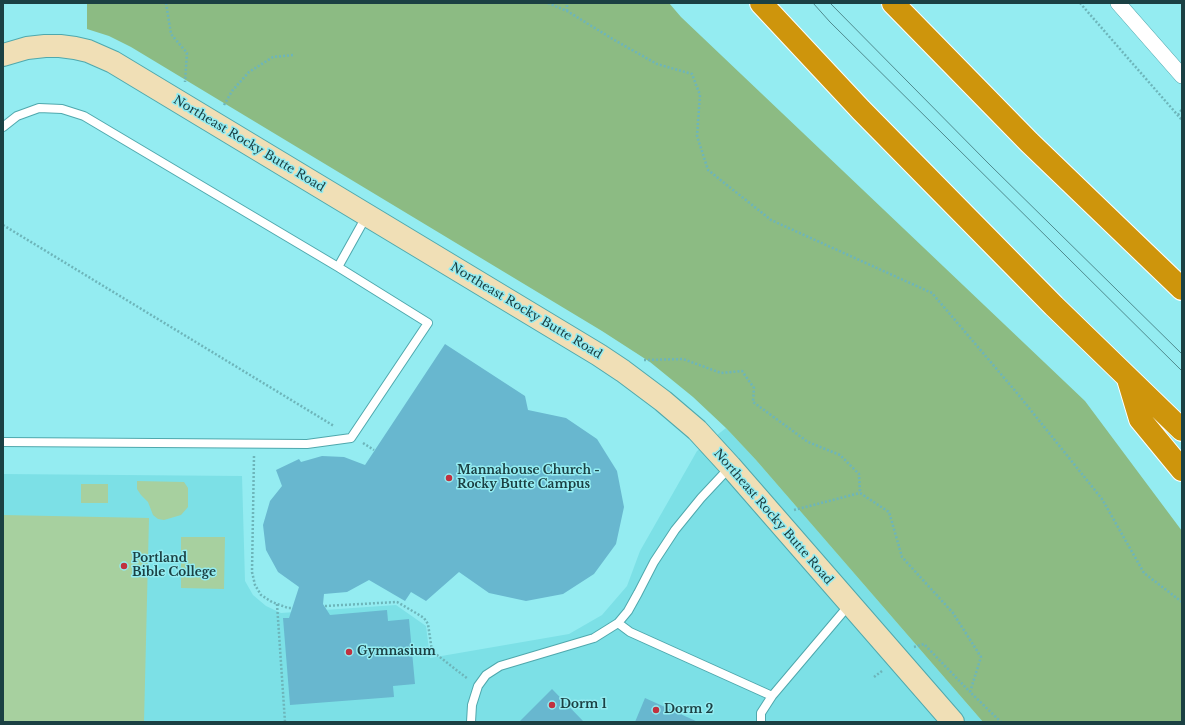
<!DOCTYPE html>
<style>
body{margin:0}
#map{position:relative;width:1185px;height:725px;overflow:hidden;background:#94ecf1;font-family:"Libre Baskerville",serif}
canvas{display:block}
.frame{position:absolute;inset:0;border:4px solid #1b4043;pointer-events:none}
</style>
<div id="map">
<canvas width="1185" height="725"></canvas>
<div class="frame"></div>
</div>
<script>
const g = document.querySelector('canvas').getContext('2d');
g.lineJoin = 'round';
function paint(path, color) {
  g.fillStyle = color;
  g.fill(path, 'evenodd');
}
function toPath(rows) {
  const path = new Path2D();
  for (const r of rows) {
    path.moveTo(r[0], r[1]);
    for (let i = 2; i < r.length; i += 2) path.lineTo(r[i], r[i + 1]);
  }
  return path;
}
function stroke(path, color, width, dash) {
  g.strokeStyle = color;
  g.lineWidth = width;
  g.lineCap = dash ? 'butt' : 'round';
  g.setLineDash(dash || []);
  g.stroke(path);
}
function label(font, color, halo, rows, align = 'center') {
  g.font = font + ' "Libre Baskerville",serif';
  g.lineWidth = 3;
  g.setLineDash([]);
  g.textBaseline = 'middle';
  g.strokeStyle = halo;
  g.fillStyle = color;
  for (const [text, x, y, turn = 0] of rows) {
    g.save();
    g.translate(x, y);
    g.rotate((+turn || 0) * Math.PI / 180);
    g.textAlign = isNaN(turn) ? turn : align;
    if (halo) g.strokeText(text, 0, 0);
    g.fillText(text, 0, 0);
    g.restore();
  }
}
paint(toPath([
 [726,428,756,460,983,722,3,722,3,474,242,476,245,581,253,595,266,606,281,613,396,605,426,626,430,658,569,634,602,615,627,586,640,551,697,451]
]), '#7ce0e6');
paint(toPath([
 [137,481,184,482,188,488,188,507,181,515,164,520,158,519,153,515,148,502,141,495,137,489],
 [81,484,108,484,108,503,81,503],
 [3,515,149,518,144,722,3,722],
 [181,537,225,537,224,589,181,588]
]), '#a7d09f');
paint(toPath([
 [87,3,669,3,681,17,1085,401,1182,531,1182,722,983,722,756,460,726,428,693,397,650,362,602,331,131,47,109,36,87,29]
]), '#8cbb83');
paint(toPath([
 [445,344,525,396,528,410,566,418,597,439,617,471,624,507,616,544,594,574,563,594,526,601,489,593,459,572,426,601,411,592,405,601,369,580,347,592,324,594,323,604,330,615,387,610,388,621,409,619,415,684,393,686,394,697,290,705,283,618,289,618,299,587,278,572,266,550,263,525,270,501,282,486,276,470,299,459,301,462,322,456,344,457,365,465],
 [552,689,583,721,582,722,519,722],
 [645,698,698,722,635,722]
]), '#68b7cf');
const lane = toPath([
 [3,127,17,116,39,108,62,109,84,116,338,267,428,323,351,438,307,444,3,442],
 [338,267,367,215],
 [618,623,628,611,638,593,654,562,675,530,701,498,730,467],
 [471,722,472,705,478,686,486,675,500,666,594,638,618,623,630,632,772,696],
 [761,722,761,713,772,696,849,605]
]);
const street = toPath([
 [1118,3,1182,76]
]);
const secondary = toPath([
 [3,55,27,48,45,46,60,46,75,48,88,51,113,62,599,355,623,371,663,401,697,430,730,466,953,722]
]);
const highway = toPath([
 [761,3,861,110,1054,306,1182,430],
 [893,3,1029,142,1182,289],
 [1128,379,1140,419,1182,470]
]);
stroke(lane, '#4fa8ad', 10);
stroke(street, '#4fa8ad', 16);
stroke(secondary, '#4fa8ad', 24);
stroke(highway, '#fff', 24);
stroke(toPath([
 [166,3,171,34,187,53,185,82],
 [548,3,567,11,616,41,657,64,692,74,700,95,697,136,708,170,771,220,932,293,1017,393,1102,499,1144,573,1182,602],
 [1080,3,1133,64,1182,120],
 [567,11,567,3],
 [224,105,232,91,249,72,273,57,294,55],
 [1178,115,1182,109],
 [3,225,334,426],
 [644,360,683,359,721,373,742,371,754,388,753,402,808,442,840,455,859,474,860,493,889,512,902,557,953,613,981,657,970,692,1001,722],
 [363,443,374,450],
 [254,456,252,572,255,585,261,595,272,602,288,608,292,608],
 [794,510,860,493],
 [277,604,285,722],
 [325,606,397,602,416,613,424,618,428,624,432,651,468,679],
 [914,647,924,644,970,692],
 [874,677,882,671]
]), '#6db5ba', 2.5, [2, 2]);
stroke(lane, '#fff', 8);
stroke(street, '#fff', 15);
stroke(secondary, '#f0dfb6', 22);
stroke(highway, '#ce950c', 22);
stroke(toPath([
 [813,3,830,22,1182,371],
 [830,3,989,164,1182,354]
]), '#4f8a8e', 1);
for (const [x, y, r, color] of [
 [449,478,4,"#c1313f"],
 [124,566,4,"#c1313f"],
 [349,652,4,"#c1313f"],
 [552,705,4,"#c1313f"],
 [656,710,4,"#c1313f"]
]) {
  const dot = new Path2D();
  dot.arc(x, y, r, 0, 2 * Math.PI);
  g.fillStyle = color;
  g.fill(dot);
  stroke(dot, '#94ecf1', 1.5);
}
label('12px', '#1b4043', '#94ecf1', [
 ["Northeast Rocky Butte Road",249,144,31],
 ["Northeast Rocky Butte Road",526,311,31],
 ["Northeast Rocky Butte Road",773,517,49]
]);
label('bold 12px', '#1b4043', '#94ecf1', [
 ["Mannahouse Church -",457,471],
 ["Rocky Butte Campus",457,485],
 ["Portland",132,559],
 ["Bible College",132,573],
 ["Gymnasium",357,652],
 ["Dorm 1",560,705],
 ["Dorm 2",664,710]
], 'left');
</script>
